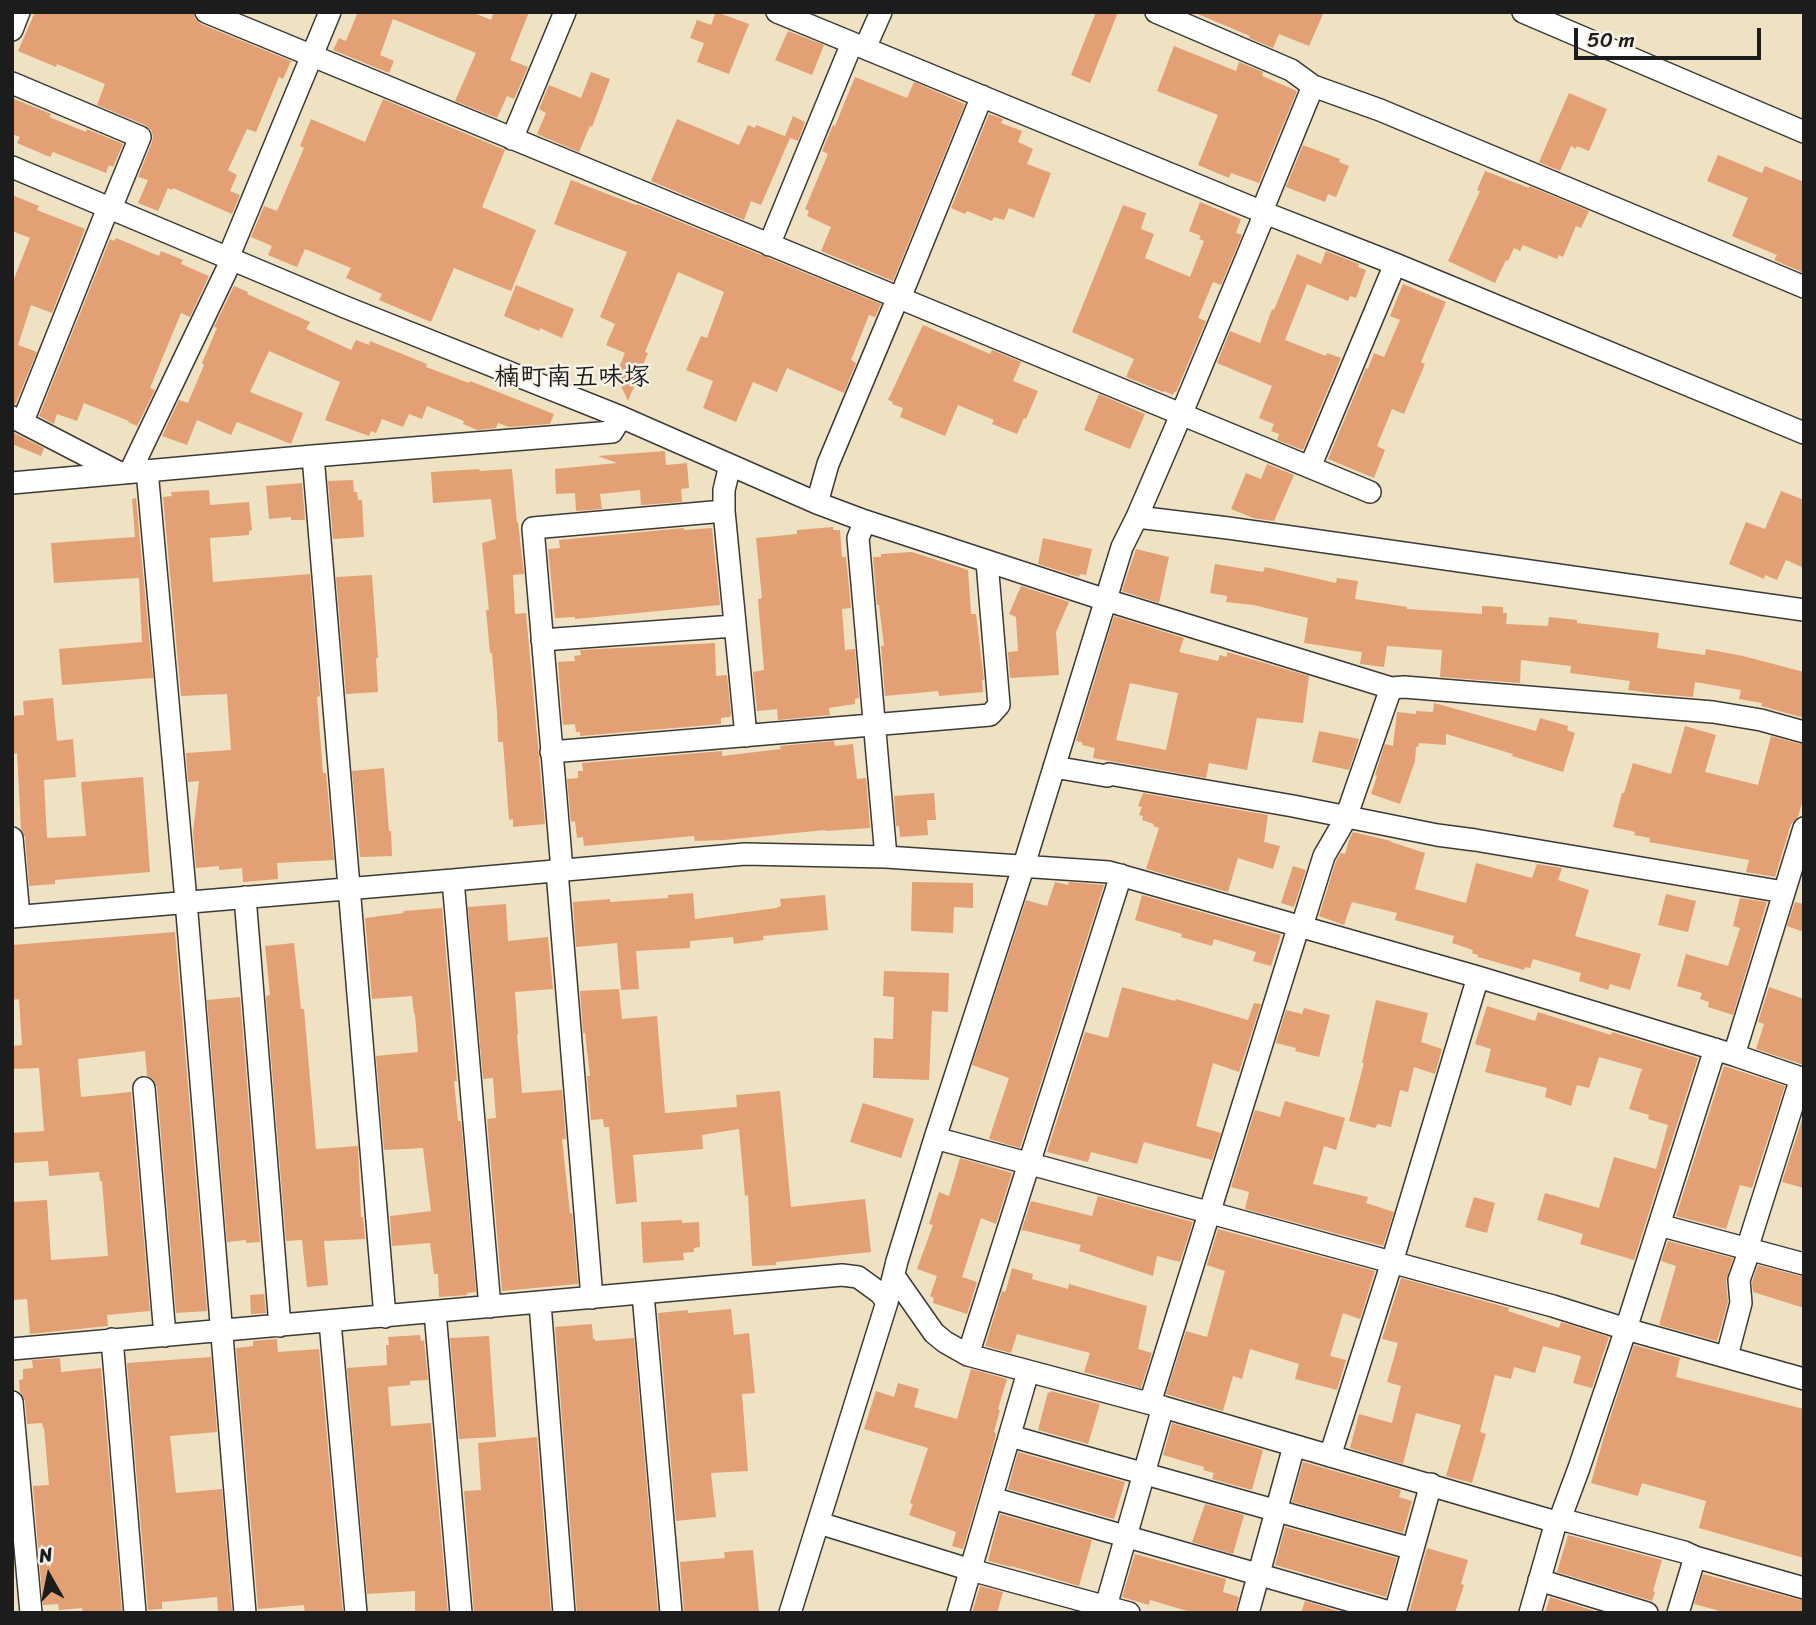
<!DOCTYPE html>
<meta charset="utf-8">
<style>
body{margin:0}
#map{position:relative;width:1816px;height:1625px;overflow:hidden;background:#eee2c3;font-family:Sriracha,sans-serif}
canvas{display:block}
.frame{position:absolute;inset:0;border:14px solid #1c1c1c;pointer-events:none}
.north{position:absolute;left:14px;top:1541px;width:70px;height:70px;-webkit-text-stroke:5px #f7f3e8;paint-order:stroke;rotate:351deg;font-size:19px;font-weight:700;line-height:28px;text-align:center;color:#1c1c1c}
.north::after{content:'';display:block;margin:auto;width:24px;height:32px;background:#1c1c1c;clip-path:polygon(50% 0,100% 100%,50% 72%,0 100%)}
.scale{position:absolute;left:1574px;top:28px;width:187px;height:32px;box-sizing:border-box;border:4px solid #1c1c1c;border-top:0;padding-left:9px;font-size:21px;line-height:24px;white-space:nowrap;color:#1c1c1c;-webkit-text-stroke:5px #f7f3e8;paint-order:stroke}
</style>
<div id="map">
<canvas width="1816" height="1625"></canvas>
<div class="frame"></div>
<div class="north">N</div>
<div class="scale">50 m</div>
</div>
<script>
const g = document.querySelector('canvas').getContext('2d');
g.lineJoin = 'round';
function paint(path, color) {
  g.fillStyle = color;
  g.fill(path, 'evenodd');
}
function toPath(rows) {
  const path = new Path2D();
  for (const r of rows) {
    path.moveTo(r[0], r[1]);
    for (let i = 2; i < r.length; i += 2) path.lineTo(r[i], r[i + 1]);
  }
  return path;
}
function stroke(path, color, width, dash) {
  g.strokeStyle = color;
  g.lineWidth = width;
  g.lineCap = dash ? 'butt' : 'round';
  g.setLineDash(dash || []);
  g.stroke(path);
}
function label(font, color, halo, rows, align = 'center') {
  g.font = font + ' Sriracha,"Klee One",sans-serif';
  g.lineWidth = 5;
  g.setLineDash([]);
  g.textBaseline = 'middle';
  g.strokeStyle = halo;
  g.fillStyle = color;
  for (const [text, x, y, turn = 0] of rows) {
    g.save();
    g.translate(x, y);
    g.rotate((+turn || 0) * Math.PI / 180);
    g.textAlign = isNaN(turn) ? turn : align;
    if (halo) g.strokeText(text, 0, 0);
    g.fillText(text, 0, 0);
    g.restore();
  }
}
paint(toPath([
 [35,12,193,12,195,19,201,24,291,61,283,79,279,77,256,132,247,129,228,170,237,175,230,191,240,195,232,214,173,188,172,190,168,188,158,211,138,203,148,180,138,177,152,142,153,136,151,130,145,125,97,105,105,84,57,64,56,67,18,51],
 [358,12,472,12,491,20,494,12,529,12,510,60,528,67,514,99,507,96,497,118,455,101,476,53,393,19,380,55,394,61,389,73,333,50,339,38,346,41],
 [716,12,749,24,729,74,697,62,704,43,690,38,697,20,711,25],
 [1096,12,1118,12,1090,83,1071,75],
 [1193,12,1324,12,1309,46,1279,34,1273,48,1249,38,1250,36],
 [788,31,824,45,812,75,775,60],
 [1174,46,1236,71,1239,62,1263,72,1262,76,1297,91,1259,183,1231,173,1229,178,1198,165,1218,115,1157,91],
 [591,72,610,79,592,127,590,126,579,152,537,134,546,113,539,109,549,85,581,98],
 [855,77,907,98,914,82,965,104,893,281,821,251,831,227,807,216,809,211,805,209,828,154,822,151,833,125,835,126],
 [1569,93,1607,109,1589,151,1577,146,1576,149,1571,146,1560,171,1539,162],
 [12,98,51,114,49,117,86,132,87,129,123,144,113,167,109,165,106,173,53,152,50,157,17,143,20,137,12,134],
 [383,99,505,150,482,207,536,230,511,291,454,268,431,322,379,300,382,294,346,278,351,268,305,249,297,267,268,255,272,246,251,237,264,206,277,211,304,148,300,146,311,119,365,142],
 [989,114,1003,119,1001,123,1022,131,1018,142,1033,149,1027,164,1051,173,1034,218,1009,208,1004,220,994,217,992,221,967,211,965,214,951,208],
 [793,116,805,122,798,141,785,136],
 [677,119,739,145,748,125,755,128,756,125,790,138,761,205,751,201,744,220,651,181],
 [1303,145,1340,159,1339,162,1349,166,1336,197,1328,194,1325,202,1286,187],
 [1718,155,1762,173,1765,166,1804,182,1804,273,1774,260,1777,255,1732,236,1748,198,1707,181],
 [1485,171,1529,188,1529,186,1589,211,1581,228,1576,226,1563,257,1559,255,1557,259,1523,245,1520,251,1514,248,1508,261,1506,260,1495,283,1448,261,1480,191,1477,190],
 [571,180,636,205,637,204,881,304,875,317,869,315,851,360,856,363,844,393,787,368,777,392,753,382,736,422,703,408,713,381,686,370,701,336,707,338,724,292,678,272,645,352,648,353,628,401,616,375,625,353,606,345,615,324,600,317,627,252,554,224],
 [12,195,39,206,37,210,85,229,52,313,31,305,18,345,37,352,15,405,12,404,12,284,30,238,12,231],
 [1200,202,1241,219,1236,233,1242,235,1221,285,1213,282,1198,318,1206,321,1176,392,1174,392,1173,395,1164,391,1163,392,1126,377,1134,359,1072,332,1123,205,1146,213,1141,229,1154,234,1145,258,1190,277,1204,241,1199,239,1201,236,1189,231],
 [116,238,159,256,161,251,183,260,181,264,209,276,190,317,181,313,150,388,155,390,137,426,128,422,129,421,84,403,77,421,57,414,54,424,39,416,110,239,114,241],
 [1326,251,1359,264,1358,267,1366,270,1356,298,1350,296,1348,301,1307,284,1285,340,1326,356,1327,353,1341,358,1303,450,1277,440,1279,434,1271,431,1274,424,1259,418,1272,386,1217,363,1230,331,1260,343,1272,309,1274,310,1297,254,1321,264],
 [1403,284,1446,302,1421,362,1425,364,1404,414,1392,409,1377,446,1385,450,1374,478,1328,459,1366,368,1368,369,1374,353,1384,357,1400,320,1390,316],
 [516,285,574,309,562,338,540,328,539,331,504,316],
 [234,286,248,292,247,294,310,322,306,329,351,350,356,340,369,345,370,341,427,364,426,367,469,383,470,381,554,414,550,424,509,427,498,423,496,428,477,430,463,424,464,421,427,406,422,419,409,414,403,427,382,419,376,433,371,431,369,436,325,420,340,382,269,351,250,392,303,413,291,444,237,422,231,435,197,420,187,445,162,436,179,400,188,403,204,365,202,363,217,328,214,327],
 [923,325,990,354,992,350,1021,362,1013,381,1038,391,1026,419,1024,418,1017,434,992,424,994,420,958,405,945,436,900,417,903,408,892,404,893,402,888,400],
 [1099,394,1145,414,1130,449,1084,430],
 [12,432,44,448,41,456,12,444],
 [665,451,666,465,687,463,689,488,681,489,682,502,641,505,640,490,600,494,602,509,576,511,575,493,556,494,555,469,617,463,598,456],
 [1267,464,1294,475,1274,521,1253,518,1231,509,1246,473,1261,479],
 [480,469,479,471,512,469,517,523,518,522,524,574,513,575,515,614,526,613,545,824,513,827,513,819,509,820,503,742,498,742,497,712,492,653,490,653,486,610,489,610,482,543,496,539,491,499,433,503,431,472],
 [353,480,354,492,357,492,358,500,362,500,364,537,333,539,328,481],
 [302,483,305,520,291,520,291,517,269,519,266,486],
 [209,490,210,505,249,502,252,530,249,531,249,535,210,538,213,582,310,574,320,696,317,697,323,773,326,773,334,860,277,863,278,879,243,882,242,868,219,870,219,866,196,868,193,832,199,781,188,782,186,753,231,750,227,694,181,696,163,497,172,496,171,492],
 [1781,491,1804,500,1804,568,1786,560,1777,580,1765,575,1764,579,1729,564,1746,522,1765,529],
 [136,498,153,678,62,685,59,649,142,642,139,578,54,583,51,543,135,537,132,499],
 [833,527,833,530,840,530,842,557,846,557,851,608,842,609,845,650,855,649,859,698,855,699,855,704,829,708,830,715,778,720,777,709,757,711,753,672,764,670,758,599,762,598,756,538,797,534,797,530],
 [684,528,684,530,712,528,720,605,575,619,575,617,555,618,548,549,560,548,559,540],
 [1043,538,1092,549,1086,575,1080,574,1079,577,1038,564],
 [1136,549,1169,557,1159,603,1122,591],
 [912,552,968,570,971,614,976,614,984,680,982,680,983,692,939,696,938,691,885,696,881,646,884,646,879,605,877,605,873,557,881,557,881,554],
 [1215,564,1263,572,1265,567,1336,583,1337,578,1358,581,1355,599,1407,607,1407,609,1482,614,1482,606,1503,607,1503,613,1507,613,1506,624,1548,626,1549,617,1577,620,1577,623,1659,633,1657,648,1705,655,1706,649,1743,656,1804,672,1804,718,1761,706,1762,703,1739,699,1741,690,1695,682,1693,697,1657,694,1628,690,1630,681,1570,673,1571,666,1521,660,1520,683,1440,677,1442,650,1387,646,1384,667,1360,664,1362,652,1304,643,1308,618,1253,605,1226,602,1227,596,1210,593],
 [372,575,378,658,376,658,378,692,346,694,336,577],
 [1021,586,1069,602,1056,632,1059,675,1010,678,1008,652,1018,651,1016,617,1009,614],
 [1114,616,1184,638,1179,652,1218,661,1220,655,1227,657,1227,652,1309,676,1303,723,1257,718,1247,770,1209,763,1206,778,1093,758,1095,748,1082,745,1082,742,1076,741],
 [1130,683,1178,693,1166,750,1116,740],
 [715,643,716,676,727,675,731,714,730,717,721,718,721,724,580,736,580,732,576,732,575,724,563,725,558,662,575,661,574,656,581,655,580,650],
 [53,698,57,741,73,739,76,777,44,780,47,838,86,836,81,782,143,777,150,872,55,880,55,884,29,886,25,837,21,829,17,753,14,754,12,716,24,715,23,701],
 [1434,703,1536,731,1540,718,1568,726,1567,730,1575,733,1563,772,1512,756,1513,754,1446,734,1446,745,1419,743,1418,747,1416,747,1415,761,1400,804,1371,794,1377,776,1375,775,1385,744,1393,746,1397,712,1416,714,1416,711,1433,712],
 [1685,726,1716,735,1705,772,1758,785,1771,736,1804,745,1804,796,1798,817,1791,824,1775,877,1746,872,1749,860,1649,842,1650,838,1634,835,1635,832,1613,827,1622,793,1624,793,1633,763,1671,774],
 [1319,731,1359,739,1349,770,1312,762],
 [834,741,835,746,853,744,857,779,866,778,870,828,826,831,825,830,724,840,695,841,694,836,584,846,583,837,577,838,575,821,571,822,567,779,578,778,578,771,583,771,582,763,722,751,722,756,781,749,780,746],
 [384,768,389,831,391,831,392,856,360,857,352,771],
 [934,793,936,820,927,820,928,835,900,837,899,826,896,826,894,796],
 [1143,793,1268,815,1264,842,1280,846,1273,869,1238,858,1228,892,1146,869,1159,828,1153,826,1154,824,1142,820,1143,816,1139,815,1142,807,1138,806],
 [1353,832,1391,841,1391,842,1425,853,1415,889,1466,903,1476,863,1532,878,1537,864,1562,868,1558,880,1589,890,1575,936,1641,954,1630,990,1610,984,1608,990,1579,981,1581,973,1533,959,1530,968,1525,967,1524,970,1478,957,1478,955,1472,953,1473,950,1452,943,1454,936,1395,920,1397,913,1352,902,1344,925,1319,916,1336,861,1341,853,1345,854,1349,840],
 [1293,866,1306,870,1294,907,1281,903],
 [912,882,973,883,973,908,954,907,953,933,911,931],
 [1055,882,1068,885,1069,882,1104,885,1020,1148,989,1139,1009,1078,972,1065,1026,900,1047,906],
 [693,893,695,919,776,908,781,906,780,899,825,895,828,930,763,936,764,940,734,944,733,937,690,941,690,948,636,951,639,989,621,990,617,943,576,947,573,902,610,899,610,902,668,898,668,895],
 [1666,894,1696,901,1688,932,1658,925],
 [1142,895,1281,935,1271,966,1253,961,1256,952,1214,939,1212,946,1181,937,1182,934,1135,920],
 [1740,898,1767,902,1733,1015,1708,1007,1709,1002,1700,999,1702,993,1677,986,1686,954,1728,966,1740,928,1733,926],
 [1795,902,1804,904,1804,932,1787,926],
 [506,904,508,941,548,937,553,989,515,992,518,1035,517,1035,522,1093,562,1090,566,1139,562,1139,570,1213,572,1213,578,1284,502,1291,487,1119,496,1118,493,1078,483,1079,468,907],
 [442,908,457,1081,454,1081,458,1121,461,1121,476,1292,467,1293,467,1295,439,1297,438,1274,434,1274,430,1243,392,1246,390,1216,431,1211,423,1148,384,1150,376,1056,418,1052,415,1014,414,1014,412,996,372,999,365,918,404,913,403,911],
 [175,932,207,1311,176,1313,157,1087,154,1080,147,1076,145,1051,78,1059,81,1097,131,1092,150,1311,107,1315,108,1326,30,1334,27,1299,12,1300,12,1202,47,1200,51,1260,108,1256,102,1181,100,1181,99,1172,49,1176,48,1161,12,1163,12,1133,44,1131,39,1068,12,1069,12,1046,22,1045,19,999,12,1000,12,945],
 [294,943,301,1009,304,1009,316,1149,358,1146,361,1217,363,1217,365,1239,324,1241,328,1285,307,1287,302,1240,286,1241,266,996,270,995,265,946],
 [884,971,949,973,948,1012,932,1011,929,1080,873,1078,874,1038,893,1039,894,997,883,996],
 [1122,987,1175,1001,1176,999,1248,1020,1254,1003,1261,1004,1239,1072,1213,1063,1196,1126,1221,1133,1212,1160,1144,1142,1137,1164,1091,1152,1088,1162,1047,1152,1085,1032,1108,1038],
 [1769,987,1804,999,1804,1065,1756,1049,1764,1024,1758,1022],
 [619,989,622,1019,657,1016,665,1113,737,1107,736,1095,780,1091,791,1207,865,1199,871,1252,776,1262,776,1265,752,1266,748,1195,745,1196,739,1129,702,1135,703,1149,633,1155,637,1202,616,1204,609,1127,604,1127,603,1119,591,1120,587,1076,590,1076,585,1033,583,1033,580,991],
 [240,997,260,1242,246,1243,246,1240,227,1242,207,1000],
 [1376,1000,1428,1013,1421,1042,1442,1049,1435,1074,1414,1067,1408,1092,1400,1090,1391,1127,1378,1124,1375,1128,1349,1121,1364,1063,1362,1063],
 [1487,1006,1535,1021,1538,1012,1611,1035,1612,1032,1698,1058,1634,1260,1580,1244,1583,1234,1537,1220,1545,1193,1599,1208,1614,1157,1656,1169,1668,1125,1648,1119,1649,1115,1629,1109,1642,1069,1599,1057,1589,1088,1577,1085,1571,1106,1545,1097,1547,1088,1485,1072,1491,1049,1475,1044],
 [1304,1008,1330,1015,1319,1057,1295,1051,1296,1048,1276,1043,1286,1010,1302,1014],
 [1724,1066,1785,1086,1752,1188,1740,1185,1726,1229,1676,1216],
 [1285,1101,1345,1118,1336,1150,1324,1146,1313,1184,1368,1197,1366,1203,1394,1212,1383,1246,1245,1209,1249,1192,1231,1187,1255,1110,1280,1117],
 [863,1103,914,1119,901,1158,850,1142],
 [1804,1113,1804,1188,1782,1182],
 [960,1158,1012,1173,996,1224,981,1218,962,1277,977,1282,967,1314,933,1303,934,1298,930,1296,937,1276,917,1269,933,1225,929,1224,939,1192,949,1196],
 [1098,1196,1193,1222,1180,1262,1157,1256,1153,1276,1079,1251,1081,1245,1023,1230,1021,1232,1031,1201,1092,1216],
 [1474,1197,1495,1203,1487,1233,1465,1227],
 [682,1220,682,1223,699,1222,700,1247,694,1248,694,1252,683,1253,684,1260,643,1263,641,1222],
 [1218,1229,1375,1271,1360,1319,1343,1313,1330,1356,1346,1360,1337,1390,1295,1379,1299,1364,1250,1349,1242,1379,1233,1376,1223,1411,1166,1394,1186,1331,1207,1337,1225,1271,1207,1265],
 [1668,1241,1733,1258,1726,1281,1728,1302,1717,1341,1659,1325,1676,1266,1661,1261],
 [1758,1265,1804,1277,1804,1308,1753,1292,1752,1282],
 [1012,1268,1033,1274,1032,1279,1068,1289,1069,1284,1147,1306,1138,1349,1152,1353,1141,1388,1084,1372,1090,1353,1017,1334,1011,1353,985,1346,1002,1291,1005,1292,1006,1290],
 [1401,1278,1509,1308,1508,1311,1559,1328,1561,1322,1609,1337,1592,1388,1573,1383,1581,1356,1543,1346,1535,1373,1514,1367,1511,1379,1495,1375,1480,1432,1486,1434,1472,1483,1446,1476,1461,1425,1416,1413,1403,1464,1350,1448,1359,1414,1392,1423,1401,1386,1387,1382,1398,1343,1382,1339],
 [264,1294,266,1313,251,1314,250,1295],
 [731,1309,734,1335,749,1333,755,1393,742,1394,748,1471,711,1473,716,1517,676,1521,658,1313,688,1310,688,1313],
 [592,1324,593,1339,595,1339,595,1341,634,1338,658,1613,577,1613,555,1327],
 [420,1335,421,1341,424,1340,428,1380,410,1381,410,1385,388,1387,391,1426,431,1423,448,1613,415,1613,415,1591,367,1594,347,1368,387,1365,386,1345,389,1345,388,1337],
 [489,1336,496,1437,459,1439,450,1338],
 [277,1339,278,1352,319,1349,343,1613,305,1613,304,1605,258,1609,236,1348,253,1346,253,1341],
 [1634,1345,1680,1358,1676,1377,1804,1409,1804,1558,1699,1528,1706,1501,1642,1483,1638,1496,1591,1483,1605,1433],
 [211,1357,217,1432,170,1436,176,1493,222,1489,232,1611,218,1612,217,1597,162,1602,162,1609,148,1610,127,1363],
 [60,1358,61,1372,101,1368,122,1612,83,1613,82,1608,59,1610,58,1604,43,1605,33,1486,49,1485,44,1428,43,1428,42,1423,27,1424,25,1401,20,1392,19,1380,23,1379,23,1369,33,1368,32,1360],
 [971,1369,1007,1379,998,1409,1000,1410,994,1432,996,1433,994,1443,963,1549,952,1546,956,1532,909,1515,913,1504,910,1503,928,1448,864,1429,876,1391,894,1397,898,1383,919,1389,914,1407,957,1419],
 [1051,1391,1100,1404,1088,1444,1038,1430,1048,1392,1050,1393],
 [1172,1423,1263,1450,1252,1490,1212,1479,1214,1473,1203,1470,1204,1467,1163,1455],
 [537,1437,551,1613,474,1613,464,1491,481,1490,478,1443],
 [1018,1452,1125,1482,1114,1519,1008,1489],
 [1303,1462,1401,1490,1399,1497,1412,1501,1403,1533,1292,1502],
 [1205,1504,1244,1515,1233,1554,1192,1542],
 [1000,1514,1092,1540,1079,1586,1011,1566,1011,1567,988,1561],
 [1285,1527,1397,1558,1386,1597,1275,1565],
 [1568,1535,1662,1560,1653,1591,1655,1592,1652,1601,1557,1572],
 [1427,1548,1468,1560,1461,1584,1464,1585,1455,1613,1409,1613],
 [753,1550,759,1613,684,1613,680,1562,725,1558,724,1552],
 [1135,1554,1226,1579,1223,1592,1239,1597,1235,1613,1194,1613,1150,1600,1149,1605,1122,1597],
 [1703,1574,1804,1601,1804,1613,1727,1613,1694,1604],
 [980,1586,1003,1592,997,1613,972,1613],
 [1550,1597,1601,1613,1545,1613],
 [1305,1601,1345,1613,1301,1613]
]), '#e2a074');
const minor = toPath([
 [206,12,1370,492],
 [777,12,1265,213,1395,264,1804,433],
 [1156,12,1291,70,1313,86,1380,110,1804,287],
 [1523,12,1804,132],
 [12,30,19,12],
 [865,48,881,12],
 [12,83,140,137,111,208],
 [512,139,565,12],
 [12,167,345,307,621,417,817,503,865,521,1106,600,1391,688,1404,687,1713,712,1761,720,1804,732],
 [1262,211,1313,86],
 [769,245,852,43],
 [228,258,330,12],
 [900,298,982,96],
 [12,417,120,473],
 [23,421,108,208],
 [313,456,385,1317],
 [730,465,724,490,724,511,746,736],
 [1310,467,1395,264],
 [147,470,186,901,245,1613],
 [130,472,232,259],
 [12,483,313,456,612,432,621,417],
 [817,503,828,464,898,297],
 [1137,517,1228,528,1804,610],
 [865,521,858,538,886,857],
 [542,640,734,626],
 [551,752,990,715,999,705,987,562],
 [1054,767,1107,776,1109,774,1293,806,1437,835,1475,840,1784,892],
 [12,838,19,916],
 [562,870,533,528,724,511],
 [557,871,592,1298],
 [453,880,490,1307],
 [245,897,280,1326],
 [12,917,453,880,745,854,886,857,1109,872,1478,977,1734,1055,1804,1079],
 [1302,926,1324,856,1342,825,1350,806,1391,688],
 [1734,1055,1804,828],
 [144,1088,165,1336],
 [935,1138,1553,1306,1626,1329,1804,1379],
 [1659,1225,1804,1264],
 [1747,1249,1801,1078],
 [894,1276,934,1333,945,1342,968,1355,1163,1407,1556,1522],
 [643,1294,671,1613],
 [540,1303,564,1613],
 [435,1312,461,1613],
 [330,1322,356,1613],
 [112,1339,135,1613],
 [12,1349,842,1275,858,1277,880,1293,887,1302],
 [968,1355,1121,875],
 [1727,1356,1741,1303,1739,1280,1750,1249],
 [12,1402,31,1613],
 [1150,1403,1299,925],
 [1010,1436,1413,1549],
 [1330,1456,1392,1262,1478,977],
 [992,1498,1393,1613],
 [1560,1519,1684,1552,1695,1557,1804,1588],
 [819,1523,971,1570,1129,1613],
 [1539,1580,1647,1613],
 [790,1613,887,1302,897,1261,935,1138,1024,865,1122,547,1137,517,1181,415,1265,213],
 [958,1613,1028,1372],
 [1104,1613,1163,1407],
 [1248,1613,1294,1446],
 [1395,1613,1431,1484],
 [1530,1613,1556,1522,1560,1519,1579,1468,1626,1329,1715,1049],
 [1678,1613,1695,1557]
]);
stroke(minor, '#3c3a35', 24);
stroke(minor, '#fff', 21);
label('bold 26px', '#1c1c1c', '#f7f3e8', [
 ["楠町南五味塚",572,378]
]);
</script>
